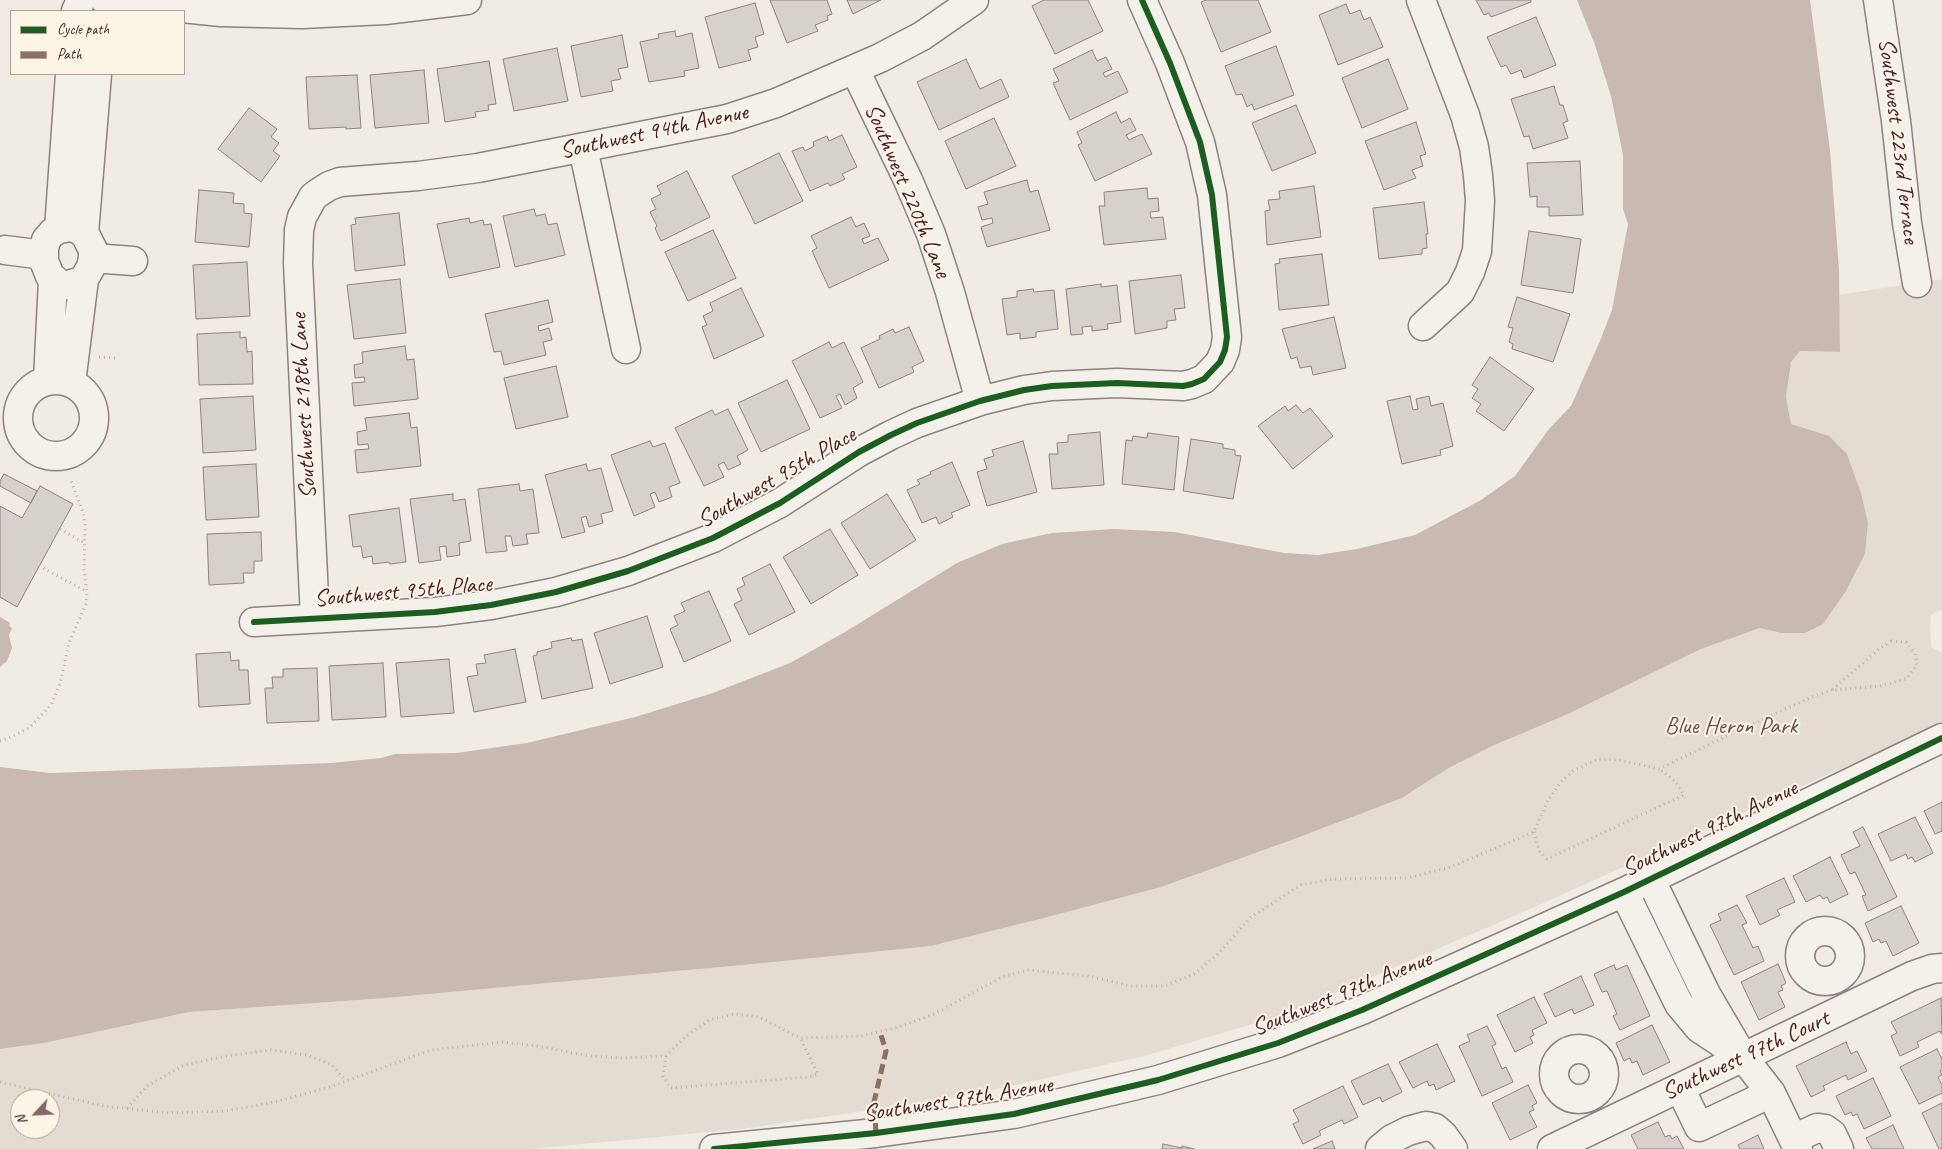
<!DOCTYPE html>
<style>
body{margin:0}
#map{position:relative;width:1942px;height:1149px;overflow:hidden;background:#f0ebe3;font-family:Caveat,sans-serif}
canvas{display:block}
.legend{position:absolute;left:10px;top:10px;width:175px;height:65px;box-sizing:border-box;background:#fcf5e5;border:1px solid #b59f9b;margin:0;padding:6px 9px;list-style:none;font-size:15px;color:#4a1f2b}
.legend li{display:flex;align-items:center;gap:10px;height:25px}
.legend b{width:25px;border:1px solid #b59f9b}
.north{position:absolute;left:10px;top:1089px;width:50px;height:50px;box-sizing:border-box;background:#fcf5e5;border:1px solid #b59f9b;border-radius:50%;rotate:245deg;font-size:14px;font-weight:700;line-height:20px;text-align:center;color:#4a1f2b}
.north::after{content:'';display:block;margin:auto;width:18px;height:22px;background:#84666b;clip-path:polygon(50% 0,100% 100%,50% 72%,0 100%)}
</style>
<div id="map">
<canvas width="1942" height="1149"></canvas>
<ul class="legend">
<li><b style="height:6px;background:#1b5e20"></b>Cycle path</li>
<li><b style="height:6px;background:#8d6e63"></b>Path</li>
</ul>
<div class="north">N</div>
</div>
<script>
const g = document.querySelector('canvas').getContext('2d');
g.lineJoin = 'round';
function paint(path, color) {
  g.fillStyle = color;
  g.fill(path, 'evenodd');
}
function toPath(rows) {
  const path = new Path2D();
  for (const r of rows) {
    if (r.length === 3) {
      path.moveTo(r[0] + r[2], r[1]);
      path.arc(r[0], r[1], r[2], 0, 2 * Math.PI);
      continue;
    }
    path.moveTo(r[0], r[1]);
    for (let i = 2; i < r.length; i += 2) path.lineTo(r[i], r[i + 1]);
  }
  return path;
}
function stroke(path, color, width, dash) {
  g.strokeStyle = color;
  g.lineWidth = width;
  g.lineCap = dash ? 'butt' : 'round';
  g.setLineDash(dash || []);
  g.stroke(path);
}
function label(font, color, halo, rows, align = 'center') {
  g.font = font + ' Caveat,sans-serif';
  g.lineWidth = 4;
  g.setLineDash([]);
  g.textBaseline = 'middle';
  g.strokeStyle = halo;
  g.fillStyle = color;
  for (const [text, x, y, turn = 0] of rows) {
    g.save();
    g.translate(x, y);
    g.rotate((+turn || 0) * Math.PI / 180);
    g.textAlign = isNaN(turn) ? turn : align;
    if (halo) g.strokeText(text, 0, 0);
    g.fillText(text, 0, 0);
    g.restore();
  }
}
paint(toPath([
 [1942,279,1942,609,1931,615,1930,630,1931,647,1942,653,1942,723,1521,913,1283,1015,1144,1056,966,1096,741,1129,530,1149,0,1149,0,1049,44,1043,189,1012,386,998,764,963,931,946,1044,918,1161,887,1289,841,1402,798,1447,769,1492,746,1568,714,1701,649,1760,628,1781,633,1846,591,1865,554,1868,523,1861,493,1847,454,1809,431,1791,424,1786,397,1791,362,1800,351,1840,352,1839,295],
 [20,1099,50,1099,50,1129,20,1129]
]), '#e4dbd2');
paint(toPath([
 [1577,0,1810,0,1830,150,1839,270,1840,352,1800,351,1791,362,1786,397,1791,424,1829,436,1847,454,1861,493,1868,523,1865,554,1846,591,1823,624,1805,633,1781,633,1760,628,1701,649,1568,714,1492,746,1447,769,1402,798,1289,841,1161,887,1044,918,931,946,764,963,386,998,189,1012,44,1043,0,1049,0,767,50,773,331,763,381,758,395,754,456,753,527,743,635,717,713,693,790,663,845,632,957,563,1002,544,1052,533,1114,529,1175,532,1284,553,1318,555,1357,549,1415,535,1481,500,1515,476,1549,429,1571,406,1600,341,1612,310,1628,224,1623,209,1623,155,1611,96,1595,45],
 [0,617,10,623,9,626,12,628,9,635,12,648,7,661,0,667]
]), '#c9b9b3');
const building = toPath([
 [770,0,827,0,832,14,827,16,828,20,815,25,818,31,787,43,770,0],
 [847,0,881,0,853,14,847,0],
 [1044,0,1088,0,1103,31,1055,54,1032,6,1044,0],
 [1206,0,1258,0,1271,32,1221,52,1201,2,1206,0],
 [1476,0,1531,0,1531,2,1491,17,1489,13,1484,15,1476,0],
 [755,3,764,34,755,37,758,47,748,50,751,60,719,68,705,17,755,3],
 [1346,4,1350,14,1360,10,1364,20,1370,17,1383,47,1338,65,1319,15,1346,4],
 [1536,17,1556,65,1524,78,1521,70,1511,74,1506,65,1501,67,1487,37,1536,17],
 [675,31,676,37,692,33,699,68,684,71,685,76,649,82,640,42,659,38,658,34,675,31],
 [622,35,628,67,618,69,621,79,611,81,613,91,581,97,571,46,622,35],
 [1276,46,1294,95,1254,110,1252,104,1247,107,1242,94,1236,95,1225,66,1276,46],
 [557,48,568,101,514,111,503,59,557,48],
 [1092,50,1097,61,1106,57,1112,69,1103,73,1105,77,1118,71,1128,92,1070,120,1053,83,1059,81,1053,69,1092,50],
 [966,59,980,89,1001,79,1009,97,939,130,917,82,966,59],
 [1388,59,1408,109,1362,128,1342,78,1388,59],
 [489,61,496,104,488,105,489,110,475,112,476,117,445,122,437,69,489,61],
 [424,70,429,123,375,128,370,75,424,70],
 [357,75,361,128,346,129,346,127,309,129,306,77,357,75],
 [1554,86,1560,105,1563,105,1568,121,1563,123,1568,138,1533,149,1529,136,1524,137,1511,99,1554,86],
 [1296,105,1316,153,1272,171,1252,123,1296,105],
 [249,108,277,129,271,137,279,143,273,151,280,156,261,182,218,149,249,108],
 [1116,112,1121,123,1130,118,1136,130,1126,135,1129,140,1142,134,1152,154,1095,181,1078,145,1082,143,1077,132,1116,112],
 [994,118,1016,166,966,189,945,141,994,118],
 [1416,122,1426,154,1420,156,1423,166,1412,170,1416,178,1384,190,1365,141,1416,122],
 [842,135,857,167,842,174,845,179,830,186,828,183,810,191,792,151,803,147,805,151,814,146,813,142,827,136,829,141,842,135],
 [779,153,803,201,755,224,732,176,779,153],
 [1580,161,1583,215,1549,216,1549,207,1537,207,1537,196,1530,197,1527,163,1580,161],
 [687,171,710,217,661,241,655,228,657,226,650,212,656,209,651,199,661,194,657,186,687,171],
 [1027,180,1030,192,1038,190,1050,230,987,247,981,227,993,223,992,218,982,220,978,207,988,204,984,192,1027,180],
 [1314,186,1321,237,1267,245,1265,211,1270,210,1268,200,1280,199,1279,191,1314,186],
 [1147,188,1148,199,1158,198,1159,211,1150,212,1151,218,1163,217,1166,239,1104,245,1099,206,1105,206,1104,192,1147,188],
 [199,190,234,193,233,203,244,204,244,213,252,214,249,247,195,242,199,190],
 [1424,202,1428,234,1426,234,1427,248,1422,249,1422,254,1379,259,1373,208,1424,202],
 [534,209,536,216,545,214,548,225,557,223,565,255,515,267,503,216,534,209],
 [399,213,405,265,355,271,351,225,356,224,355,218,399,213],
 [851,217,856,227,864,223,870,236,862,239,864,244,878,238,889,260,829,288,812,251,817,248,811,236,851,217],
 [469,218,470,223,483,220,484,225,491,224,500,267,449,278,437,224,469,218],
 [713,230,736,278,688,301,665,252,713,230],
 [1529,231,1581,239,1573,293,1521,285,1529,231],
 [1322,254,1329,305,1279,310,1275,264,1280,263,1279,259,1322,254],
 [247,262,250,316,196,319,193,265,247,262],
 [1181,275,1185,308,1174,309,1176,320,1167,321,1167,328,1135,334,1129,281,1181,275],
 [400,279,406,333,354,339,347,285,400,279],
 [1101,284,1101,287,1117,285,1121,322,1107,324,1108,329,1092,331,1092,326,1082,327,1083,334,1071,335,1066,289,1101,284],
 [741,288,764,336,714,359,702,327,707,325,703,316,713,311,710,303,741,288],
 [1033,289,1034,292,1054,290,1058,329,1036,332,1036,337,1020,339,1020,333,1007,335,1002,299,1017,297,1017,291,1033,289],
 [1517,297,1570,314,1553,362,1512,349,1513,344,1509,342,1513,328,1508,327,1517,297],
 [548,300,553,322,538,326,539,331,549,328,552,340,543,342,546,355,504,365,501,351,494,352,485,314,548,300],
 [1334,317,1346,368,1313,375,1311,366,1300,368,1297,357,1291,359,1282,329,1334,317],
 [909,327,924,361,912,367,914,372,879,388,861,348,880,339,879,336,893,329,895,333,909,327],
 [240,332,240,338,246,337,247,352,252,351,253,384,199,385,197,334,240,332],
 [829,342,832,348,844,342,863,382,853,388,857,398,845,405,840,394,836,396,842,408,820,418,792,361,829,342],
 [405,346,407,360,414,359,418,399,354,406,352,383,365,382,364,377,355,378,354,365,363,363,362,352,405,346],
 [1490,357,1534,389,1504,431,1476,411,1481,404,1472,398,1478,389,1472,385,1490,357],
 [556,366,568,417,516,429,504,378,556,366],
 [787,380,810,429,761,452,738,403,787,380],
 [253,396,256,450,203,453,200,399,253,396],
 [1410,396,1413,410,1418,409,1416,399,1429,396,1431,406,1443,403,1453,446,1440,450,1441,455,1402,464,1387,401,1410,396],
 [1296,405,1303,413,1310,408,1333,436,1293,469,1258,426,1285,406,1288,411,1296,405],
 [728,409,748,450,737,456,741,464,728,470,724,462,718,465,724,477,704,486,675,428,712,410,715,415,728,409],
 [409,413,411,428,417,427,421,466,357,473,355,450,369,449,368,444,358,445,357,432,367,430,365,418,409,413],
 [1100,432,1104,485,1052,489,1049,454,1058,454,1057,443,1068,442,1068,435,1100,432],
 [1148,433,1179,437,1174,490,1122,484,1126,440,1132,441,1133,436,1147,438,1148,433],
 [1191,439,1223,444,1223,448,1235,450,1235,455,1241,456,1233,499,1183,491,1191,439],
 [650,441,653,447,665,443,680,483,669,487,672,497,659,502,655,492,650,494,655,507,634,516,611,455,650,441],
 [1023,441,1037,492,987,506,977,472,987,469,984,459,994,456,992,450,1023,441],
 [952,462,970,505,951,513,953,517,939,524,936,517,922,523,907,490,920,484,917,480,931,474,930,472,952,462],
 [256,464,259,517,206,520,203,467,256,464],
 [586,464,588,471,601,468,613,511,601,514,603,523,589,527,586,516,581,518,585,532,562,538,545,475,586,464],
 [4,474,37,491,31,503,0,486,0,481,4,474],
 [519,484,520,491,533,489,539,533,526,534,528,544,513,546,511,536,505,536,507,551,486,553,478,489,519,484],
 [40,486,73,504,17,607,0,597,0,506,22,518,40,486],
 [453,494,453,501,465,499,471,541,459,543,460,555,447,557,446,546,439,547,441,560,419,563,410,499,453,494],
 [887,494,916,540,870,569,841,523,887,494],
 [399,508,406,562,390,564,389,562,373,564,372,556,363,558,361,546,353,547,349,515,399,508],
 [830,529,858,575,811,604,783,557,830,529],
 [261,532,262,561,254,561,254,573,243,573,244,583,209,585,207,534,261,532],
 [770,564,795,612,749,635,734,604,742,600,737,589,745,585,742,578,770,564],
 [709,591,731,641,684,662,670,629,678,625,674,616,685,611,681,603,709,591],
 [647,616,663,667,610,684,594,633,647,616],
 [571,638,572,641,582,639,593,688,542,699,533,656,537,655,537,652,552,648,551,642,571,638],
 [515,649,526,702,474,712,467,677,478,675,476,664,486,663,484,655,515,649],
 [230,652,231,661,239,660,239,670,248,670,250,704,199,707,196,654,230,652],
 [449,659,454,713,401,717,396,663,449,659],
 [383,663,386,717,332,720,329,666,383,663],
 [317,668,319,721,267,723,265,688,273,688,272,677,283,677,283,669,317,668],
 [1942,802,1942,831,1935,834,1924,811,1942,802],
 [1915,817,1933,853,1915,862,1912,857,1908,859,1906,854,1891,861,1878,834,1915,817],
 [1863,827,1897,897,1868,911,1862,896,1866,895,1855,872,1850,874,1841,855,1860,846,1853,832,1863,827],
 [1830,857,1848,894,1830,903,1827,897,1823,899,1820,895,1806,902,1793,876,1830,857],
 [1784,878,1795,902,1777,910,1780,915,1760,925,1746,896,1784,878],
 [1737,905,1747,923,1742,925,1753,948,1758,946,1764,961,1734,975,1710,925,1721,920,1718,914,1737,905],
 [1901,906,1919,943,1893,956,1886,941,1881,943,1879,939,1873,942,1865,923,1901,906],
 [1778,964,1786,983,1781,986,1783,990,1778,992,1785,1007,1759,1020,1741,982,1778,964],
 [1614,965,1616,970,1627,965,1650,1016,1620,1030,1613,1016,1617,1014,1607,991,1602,992,1594,974,1614,965],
 [1581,976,1594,1005,1574,1014,1572,1009,1555,1017,1544,994,1581,976],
 [1534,997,1547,1023,1532,1030,1534,1035,1530,1037,1533,1043,1515,1052,1497,1015,1534,997],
 [1941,998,1942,1035,1940,1031,1917,1042,1919,1047,1900,1056,1891,1036,1897,1033,1891,1022,1941,998],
 [1652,1025,1670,1062,1643,1075,1637,1061,1632,1063,1630,1058,1624,1061,1616,1043,1652,1025],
 [1487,1026,1496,1044,1492,1046,1502,1069,1506,1067,1513,1082,1482,1096,1459,1046,1470,1041,1467,1035,1487,1026],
 [1846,1042,1851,1054,1857,1051,1867,1071,1848,1080,1846,1075,1823,1086,1825,1090,1811,1097,1796,1066,1846,1042],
 [1437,1044,1455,1081,1436,1090,1434,1084,1429,1086,1427,1081,1413,1088,1399,1062,1437,1044],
 [1937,1049,1942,1059,1942,1070,1940,1071,1942,1075,1938,1077,1942,1085,1942,1093,1919,1104,1900,1067,1937,1049],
 [1388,1064,1402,1092,1382,1102,1380,1097,1363,1105,1351,1081,1388,1064],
 [1873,1078,1891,1116,1864,1129,1857,1114,1853,1116,1851,1112,1845,1115,1836,1096,1873,1078],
 [1528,1085,1537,1103,1532,1106,1534,1110,1529,1112,1537,1127,1510,1140,1492,1103,1528,1085],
 [1343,1086,1358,1117,1344,1124,1342,1120,1319,1131,1321,1135,1303,1144,1293,1124,1299,1121,1293,1110,1343,1086],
 [1942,1103,1942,1149,1939,1149,1922,1113,1942,1103],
 [1658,1122,1665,1137,1670,1135,1672,1139,1677,1136,1684,1149,1638,1149,1631,1135,1658,1122],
 [1893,1125,1904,1149,1872,1149,1866,1138,1893,1125],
 [1758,1135,1764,1149,1740,1149,1738,1145,1758,1135],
 [1332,1141,1335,1149,1313,1149,1332,1141],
 [1163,1144,1182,1148,1182,1146,1194,1149,1162,1149,1163,1144]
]);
paint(building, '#d7d1cc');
stroke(building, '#8d8281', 1);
const minor = toPath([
 [105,0,221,12,302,14,385,10,467,0],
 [1421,0,1465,115,1474,147,1478,175,1480,201,1477,251,1470,272,1460,292,1423,326],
 [1878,0,1896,121,1907,223,1917,283],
 [76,11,81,0],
 [855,70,908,180,931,234,950,292,980,401],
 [583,148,626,349],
 [71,227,80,230,86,236,93,250,93,258,91,267,84,279,79,282,67,285,60,284,50,276,44,261,44,249,46,240,52,233,59,229,71,227],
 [59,229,70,74],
 [84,233,97,74],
 [5,250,44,255],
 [93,258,133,261],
 [56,418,38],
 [48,380,53,280],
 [71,383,84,279],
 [315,618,298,263,299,230,302,217,313,197,318,193,329,186,340,182,418,176,478,168,727,119,776,103,880,58,922,36,974,0],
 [254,622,435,612,491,605,556,592,628,571,713,538,780,503,859,452,891,435,917,423,980,401,1024,390,1052,386,1117,383,1183,386,1192,384,1204,379,1220,362,1225,350,1227,337,1212,195,1200,142,1170,63,1142,0],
 [1650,878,1706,994,1743,1057,1771,1093,1798,1149],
 [1624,892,1679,1004,1699,1028,1738,1054],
 [1825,956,25],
 [1579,1074,25],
 [1680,1088,1699,1127,1771,1093],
 [1794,1139,1817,1128,1825,1129,1832,1134,1839,1149],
 [714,1149,876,1133,1014,1114,1158,1080,1278,1043,1362,1010,1624,892,1942,738],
 [1380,1149,1392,1139,1408,1131,1426,1126,1435,1128,1443,1135,1453,1149],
 [1552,1149,1912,976,1932,969,1942,968]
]);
stroke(minor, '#8d8281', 31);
stroke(toPath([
 [99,357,116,358],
 [60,529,86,544],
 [39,566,86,591],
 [1891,641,1906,642,1915,653,1917,665,1906,679,1880,686,1832,690,1879,649,1891,641],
 [0,741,11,737,29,728,51,705,60,684,69,643,86,604,87,592,84,570,85,525,83,512,70,478],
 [1534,832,1539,851,1547,859,1684,795,1676,782,1659,769],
 [666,1056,663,1076,670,1088,809,1077,818,1074,800,1038],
 [0,1082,104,1106,168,1113,226,1111,275,1102,327,1088,431,1050,503,1042,543,1047,589,1056,622,1058,666,1056,686,1036,709,1020,734,1014,759,1017,800,1038,861,1036,899,1027,934,1014,1002,977,1028,970,1089,976,1130,986,1164,986,1194,974,1217,955,1251,917,1301,885,1333,879,1407,878,1448,868,1534,832,1547,802,1560,783,1573,771,1598,759,1619,760,1659,769,1741,729,1812,697,1832,690],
 [127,1108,147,1086,184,1065,227,1056,271,1050,307,1055,332,1065,345,1080]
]), '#b7b0ad', 3, [1, 4]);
stroke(minor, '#f4f1eb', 28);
stroke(toPath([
 [876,1133,874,1102,886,1051,880,1032]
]), '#8d6e63', 5, [10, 5]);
stroke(toPath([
 [254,622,435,612,491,605,556,592,628,571,713,538,780,503,859,452,891,435,917,423,980,401,1024,390,1052,386,1117,383,1183,386,1192,384,1204,379,1220,362,1225,350,1227,337,1212,195,1200,142,1170,63,1142,0],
 [714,1149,876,1133,1014,1114,1158,1080,1278,1043,1362,1010,1624,892,1942,738]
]), '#1b5e20', 6);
label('24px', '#4a1f2b', '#fcf5e5', [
 ["Southwest 94th Avenue",654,132,-12],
 ["Southwest 223rd Terrace",1898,141,83],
 ["Southwest 220th Lane",907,191,67],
 ["Southwest 218th Lane",304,406,-93],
 ["Southwest 95th Place",777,478,-30],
 ["Southwest 95th Place",403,592,-5],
 ["Southwest 97th Avenue",1710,829,-26],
 ["Southwest 97th Avenue",1342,994,-22],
 ["Southwest 97th Court",1746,1056,-25],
 ["Southwest 97th Avenue",958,1100,-9]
]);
label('24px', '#6e4b51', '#fcf5e5', [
 ["Blue Heron Park",1731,727]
]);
</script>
